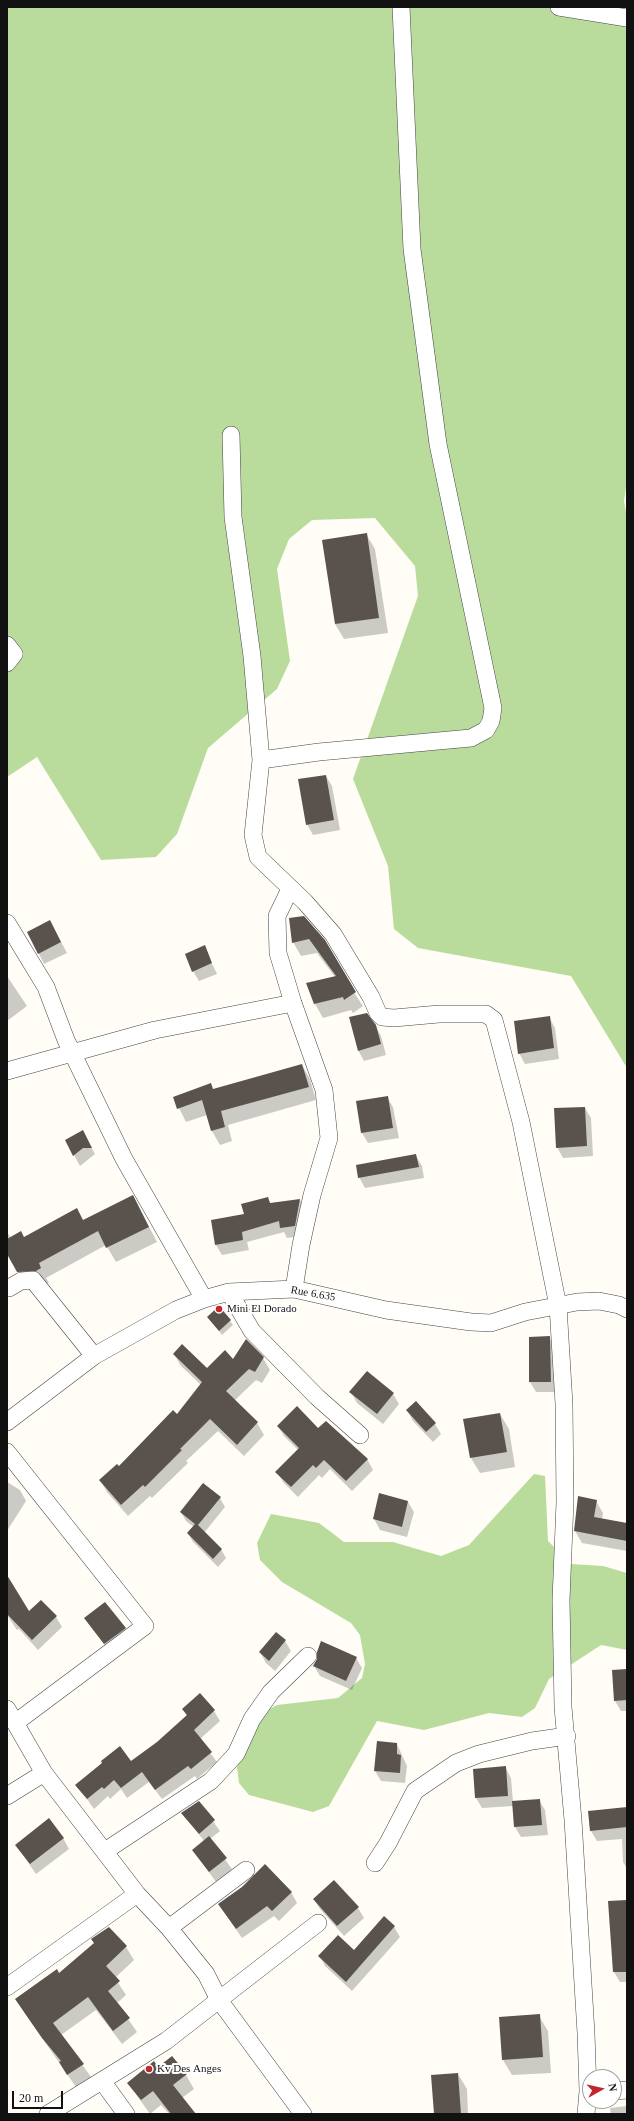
<!DOCTYPE html>
<style>
body{margin:0}
#map{position:relative;width:634px;height:2121px;overflow:hidden;background:#fffdf5;font-family:Georgia,serif}
canvas{display:block}
.frame{position:absolute;inset:0;border:8px solid #111;pointer-events:none}
.north{position:absolute;left:582px;top:2069px;width:40px;height:40px;box-sizing:border-box;background:#fff;border:1px solid #a0a0a0;border-radius:50%;rotate:82deg;font-size:11px;font-weight:700;line-height:16px;text-align:center;color:#111}
.north::after{content:'';display:block;margin:auto;width:14px;height:18px;background:#c4262e;clip-path:polygon(50% 0,100% 100%,50% 72%,0 100%)}
.scale{position:absolute;left:12px;top:2091px;width:51px;height:18px;box-sizing:border-box;border:2px solid #111;border-top:0;padding-left:5px;font-size:12px;line-height:14px;white-space:nowrap;color:#111;-webkit-text-stroke:3px #fff;paint-order:stroke}
</style>
<div id="map">
<canvas width="634" height="2121"></canvas>
<div class="frame"></div>
<div class="north">N</div>
<div class="scale">20 m</div>
</div>
<script>
const g = document.querySelector('canvas').getContext('2d');
g.lineJoin = 'round';
function paint(path, color) {
  g.fillStyle = color;
  g.fill(path, 'evenodd');
}
function toPath(rows) {
  const path = new Path2D();
  for (const r of rows) {
    path.moveTo(r[0], r[1]);
    for (let i = 2; i < r.length; i += 2) path.lineTo(r[i], r[i + 1]);
  }
  return path;
}
function stroke(path, color, width, dash) {
  g.strokeStyle = color;
  g.lineWidth = width;
  g.lineCap = dash ? 'butt' : 'round';
  g.setLineDash(dash || []);
  g.stroke(path);
}
function label(font, color, halo, rows, align = 'center') {
  g.font = font + ' Georgia,serif';
  g.lineWidth = 4;
  g.setLineDash([]);
  g.textBaseline = 'middle';
  g.strokeStyle = halo;
  g.fillStyle = color;
  for (const [text, x, y, turn = 0] of rows) {
    g.save();
    g.translate(x, y);
    g.rotate((+turn || 0) * Math.PI / 180);
    g.textAlign = isNaN(turn) ? turn : align;
    if (halo) g.strokeText(text, 0, 0);
    g.fillText(text, 0, 0);
    g.restore();
  }
}
paint(toPath([
 [7,7,613,7,627,12,627,480,624,501,627,518,627,1068,571,976,418,948,394,929,388,866,353,779,418,596,415,566,375,518,312,520,289,539,277,569,290,661,277,689,208,748,177,834,156,857,101,860,37,757,7,777],
 [534,1474,545,1476,548,1541,571,1564,603,1566,627,1573,627,1650,601,1645,549,1679,535,1708,522,1717,489,1713,424,1730,377,1721,329,1806,313,1812,249,1795,239,1783,237,1767,252,1724,262,1713,277,1705,338,1698,362,1678,365,1664,360,1635,351,1623,282,1582,260,1560,257,1543,271,1514,319,1523,344,1542,393,1542,441,1556,469,1545]
]), '#b9dc9c');
paint(toPath([
 [366,534,375,549,388,633,344,639,335,624],
 [326,776,332,786,340,830,313,835,307,824],
 [303,917,363,1006,353,1013,351,1010,323,1018,315,1004,335,977,317,953,301,956,293,942],
 [50,921,67,953,44,964,39,954],
 [204,947,217,974,199,981,193,971],
 [7,976,27,1006,7,1021],
 [549,1017,555,1028,559,1059,525,1064,519,1053],
 [375,1025,381,1036,386,1055,364,1061,358,1050],
 [302,1065,310,1079,316,1100,228,1125,232,1141,220,1145,212,1131,207,1115,186,1122,174,1098,213,1090],
 [387,1097,393,1107,399,1138,368,1143,362,1133],
 [585,1108,591,1118,593,1156,563,1158,557,1147],
 [66,1140,88,1142,95,1154,80,1166],
 [416,1156,422,1166,424,1178,365,1188,359,1177],
 [133,1196,157,1242,116,1262,106,1245,46,1278,49,1283,44,1285,26,1286,7,1254,7,1232,11,1238,24,1238,83,1221],
 [267,1198,271,1204,300,1200,306,1211,301,1236,287,1238,284,1232,247,1242,249,1250,222,1255,216,1245,245,1215],
 [219,1307,233,1325,222,1335,208,1317],
 [549,1337,555,1348,556,1392,536,1392,530,1382,530,1338],
 [174,1354,207,1369,263,1358,270,1370,262,1383,256,1380,234,1401,257,1423,264,1435,244,1456,218,1431,186,1461,188,1463,152,1498,150,1496,128,1516,107,1492,100,1480,119,1467,177,1415,201,1385,181,1366],
 [351,1392,393,1394,399,1404,383,1424,357,1403],
 [407,1410,435,1424,441,1434,433,1442,413,1421],
 [500,1414,509,1429,515,1467,480,1473,471,1458],
 [278,1426,318,1430,367,1459,373,1470,352,1491,330,1469,322,1478,319,1475,298,1497,283,1482,277,1472,298,1450,284,1436],
 [7,1482,20,1490,26,1501,7,1531],
 [380,1495,408,1502,414,1512,407,1537,380,1530,374,1519],
 [220,1498,225,1507,204,1533,221,1549,226,1558,218,1567,193,1542,188,1533,194,1527,186,1521,181,1512],
 [596,1501,603,1513,602,1519,627,1524,627,1551,582,1543,575,1531],
 [7,1583,29,1613,41,1601,56,1617,62,1627,38,1650,19,1629,17,1630,7,1615],
 [86,1618,125,1628,131,1639,111,1654],
 [276,1633,285,1641,291,1651,275,1671,266,1663,260,1652],
 [356,1658,362,1668,352,1690,320,1676,314,1666],
 [627,1670,627,1711,621,1711,615,1701],
 [200,1694,214,1711,220,1721,200,1739,217,1762,197,1779,195,1776,162,1799,149,1782,127,1798,121,1789,110,1799,108,1796,94,1809,77,1785,131,1762,158,1742,187,1717,183,1709],
 [377,1742,397,1744,407,1766,405,1783,381,1781,375,1771],
 [505,1767,511,1778,513,1802,539,1800,545,1810,548,1835,521,1837,515,1827,513,1806,482,1808,476,1798],
 [199,1802,220,1831,210,1839,232,1869,216,1882,193,1850,204,1841,183,1813],
 [627,1808,627,1869,623,1862,622,1839,597,1841,591,1831],
 [63,1838,69,1849,36,1874,16,1845],
 [291,1892,297,1903,279,1921,274,1916,242,1938,219,1904],
 [314,1899,358,1908,364,1918,344,1936,320,1909],
 [627,1901,627,1982,620,1982,614,1972,609,1902],
 [394,1927,400,1937,352,1991,325,1966,320,1956,354,1952],
 [108,1928,126,1947,134,1960,115,1978,126,1995,117,2003,137,2032,122,2044,96,2010,61,2035,91,2077,76,2087,24,2012,59,1974,94,1944],
 [539,2016,548,2031,551,2073,512,2075,503,2060],
 [172,2057,186,2075,194,2089,182,2098,195,2114,169,2114,161,2105,150,2114,128,2083,158,2068],
 [458,2074,467,2089,468,2114,435,2114],
 [627,2106,627,2114,611,2114,610,2108]
]), '#0003');
paint(toPath([
 [367,533,379,618,335,624,322,540],
 [326,775,334,820,306,825,298,779],
 [304,916,325,940,356,992,344,1000,343,997,314,1004,306,983,336,976,309,939,292,943,289,918],
 [50,920,61,942,38,954,27,932],
 [205,945,212,963,192,972,185,954],
 [367,1013,376,1025,381,1044,358,1051,349,1017],
 [550,1016,554,1048,518,1054,514,1021],
 [302,1064,309,1087,221,1111,225,1127,211,1131,202,1100,177,1109,173,1097,211,1083,213,1089],
 [388,1096,393,1128,361,1133,356,1101],
 [585,1107,587,1146,556,1148,554,1108],
 [83,1130,92,1148,83,1148,73,1156,65,1140],
 [416,1154,419,1167,358,1178,356,1165],
 [133,1195,149,1227,106,1248,98,1231,39,1263,41,1268,36,1271,17,1272,7,1254,7,1239,21,1231,24,1237,77,1208,83,1220],
 [268,1197,270,1203,300,1199,295,1226,280,1228,279,1221,242,1232,243,1240,215,1245,211,1220,244,1214,241,1204],
 [219,1306,231,1320,219,1331,207,1317],
 [550,1336,551,1382,529,1382,529,1337],
 [246,1339,264,1357,255,1372,249,1369,226,1391,258,1422,237,1445,210,1419,180,1449,182,1450,145,1487,143,1485,121,1505,99,1480,117,1464,119,1466,173,1410,177,1414,202,1382,173,1354,182,1344,207,1368,225,1350,233,1359],
 [367,1371,394,1393,377,1414,349,1392],
 [416,1401,436,1423,426,1432,406,1410],
 [297,1406,318,1428,326,1421,368,1459,346,1481,324,1460,316,1468,313,1465,291,1487,275,1472,299,1448,277,1426],
 [500,1413,507,1452,470,1458,463,1419],
 [203,1483,221,1497,198,1525,222,1549,213,1559,187,1533,195,1524,180,1512],
 [379,1493,408,1501,402,1527,373,1519],
 [578,1496,597,1500,594,1517,627,1523,627,1541,574,1531],
 [7,1575,29,1611,41,1600,57,1616,32,1640,7,1614],
 [105,1602,126,1628,104,1644,84,1618],
 [276,1632,286,1640,269,1661,259,1652],
 [321,1641,357,1657,346,1681,313,1666,317,1659,317,1652],
 [627,1669,627,1700,614,1701,612,1670],
 [200,1693,215,1710,194,1730,212,1752,191,1769,188,1766,155,1790,142,1772,121,1788,114,1780,104,1789,102,1787,87,1799,75,1785,102,1763,101,1761,120,1746,131,1761,157,1742,187,1715,182,1709],
 [377,1741,397,1743,397,1754,401,1755,400,1773,374,1771],
 [506,1766,508,1796,475,1798,473,1769],
 [540,1799,542,1825,514,1827,512,1801],
 [199,1801,215,1820,199,1834,181,1813],
 [627,1807,627,1827,590,1831,588,1811],
 [49,1818,64,1838,30,1864,15,1845],
 [209,1836,227,1858,209,1872,192,1850],
 [265,1864,292,1892,272,1911,267,1906,236,1929,218,1904,242,1887],
 [334,1880,359,1907,337,1926,313,1899],
 [627,1900,627,1972,613,1972,608,1901],
 [384,1916,395,1926,346,1982,318,1956,338,1935,354,1950],
 [109,1927,127,1946,106,1966,120,1981,108,1991,130,2018,113,2031,88,1997,53,2023,84,2064,67,2075,59,2062,61,2061,42,2038,15,1999,57,1969,59,1973,94,1943,91,1939],
 [540,2014,543,2057,502,2060,499,2017],
 [172,2056,187,2074,173,2085,196,2114,171,2114,153,2091,141,2100,127,2083,154,2061,158,2067],
 [458,2073,461,2114,434,2114,431,2075]
]), '#5a524d');
const street = toPath([
 [559,7,627,18],
 [231,435,233,517,252,656,261,760,253,835,258,857,305,902,333,934,371,997,378,1013,382,1017,394,1018,439,1014,486,1014,494,1020,521,1122,558,1306,564,1404,565,1502,561,1600,563,1707,573,1820,586,2033,588,2091,586,2114],
 [7,645,14,654,7,663],
 [261,760,319,752,471,738,486,730,491,721,493,708,438,444,412,249,401,7],
 [290,889,277,916,278,953,293,1003,324,1090,329,1138,312,1195,301,1245,294,1289],
 [7,923,46,987,66,1040,124,1159,204,1299],
 [7,1071,155,1030,293,1003],
 [9,1288,21,1281,33,1280,94,1356],
 [229,1292,252,1331,317,1397,360,1435],
 [7,1422,94,1356,176,1310,204,1299,229,1292,294,1289,386,1310,471,1322,491,1323,525,1312,577,1302,599,1301,619,1305,627,1309],
 [7,1452,145,1626,15,1723],
 [7,1709,44,1773,137,1894,169,1928,206,1974,219,2000,303,2114],
 [7,1796,44,1773],
 [105,1851,211,1781,236,1754,252,1719,271,1692,308,1656],
 [375,1863,388,1843,415,1791,456,1763,479,1754,532,1741,567,1736],
 [169,1928,246,1870],
 [7,1987,137,1894],
 [102,2081,126,2114],
 [614,2091,627,2090],
 [48,2114,166,2041,318,1923]
]);
stroke(street, '#444', 18);
stroke(street, '#fff', 17);
for (const [x, y, r, color] of [
 [219,1309,4,"#c4262e"],
 [149,2069,4,"#c4262e"]
]) {
  const dot = new Path2D();
  dot.arc(x, y, r, 0, 2 * Math.PI);
  g.fillStyle = color;
  g.fill(dot);
  stroke(dot, '#fff', 1.5);
}
label('11px', '#111', '#fff', [
 ["Rue 6.635",313,1294,10]
]);
label('11px', '#111', '#fff', [
 ["Mini El Dorado",227,1309],
 ["Kv Des Anges",157,2069]
], 'left');
</script>
